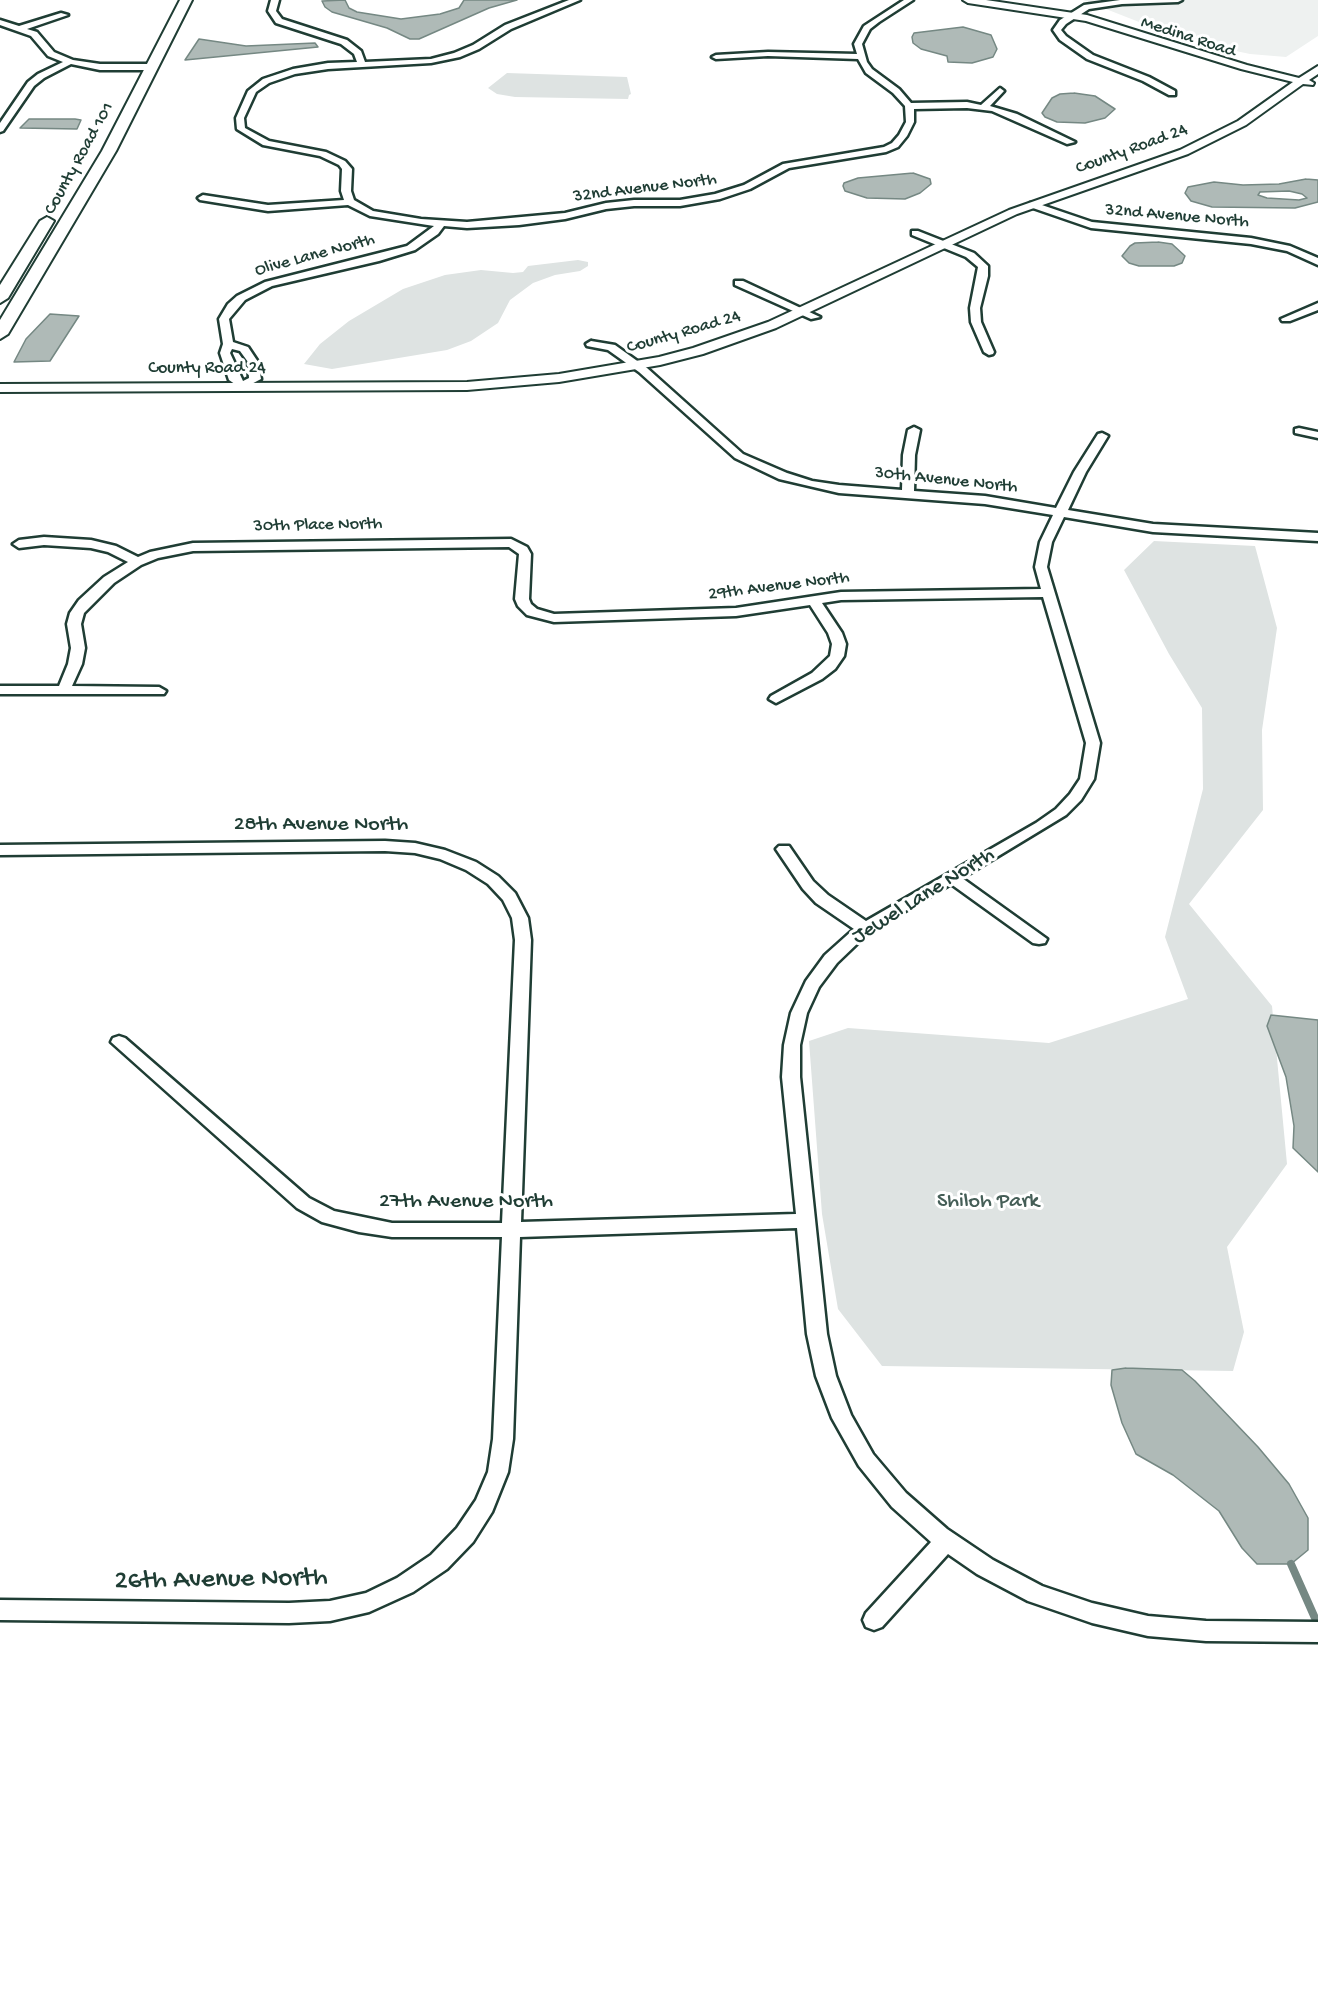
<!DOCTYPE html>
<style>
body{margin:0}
canvas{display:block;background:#fff}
</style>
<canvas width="1318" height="1994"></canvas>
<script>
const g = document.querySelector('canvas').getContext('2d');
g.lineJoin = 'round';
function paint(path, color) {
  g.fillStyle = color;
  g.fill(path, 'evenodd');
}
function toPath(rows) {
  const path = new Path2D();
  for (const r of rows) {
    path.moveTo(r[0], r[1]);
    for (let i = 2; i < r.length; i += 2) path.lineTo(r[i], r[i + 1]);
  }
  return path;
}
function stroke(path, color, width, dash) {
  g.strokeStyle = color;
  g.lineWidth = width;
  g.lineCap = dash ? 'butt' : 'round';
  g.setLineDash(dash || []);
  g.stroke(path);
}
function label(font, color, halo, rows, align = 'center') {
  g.font = font + ' "Gochi Hand",sans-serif';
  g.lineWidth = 6;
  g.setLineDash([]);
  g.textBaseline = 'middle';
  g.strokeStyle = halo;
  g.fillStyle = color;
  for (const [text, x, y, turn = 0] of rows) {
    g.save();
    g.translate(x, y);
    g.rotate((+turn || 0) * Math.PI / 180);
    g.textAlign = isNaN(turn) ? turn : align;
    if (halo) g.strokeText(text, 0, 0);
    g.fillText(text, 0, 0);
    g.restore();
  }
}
paint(toPath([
 [1083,0,1318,0,1318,36,1286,57,1250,54,1203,44,1167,33]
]), '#eef1f0');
paint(toPath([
 [507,73,627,77,631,94,629,95,628,99,515,97,497,94,488,88],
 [578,260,588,262,588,266,580,271,555,275,533,283,510,300,498,323,471,341,447,350,332,369,304,364,320,344,349,321,403,289,445,275,481,270,513,273,523,272,528,266],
 [1154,541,1255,546,1277,628,1262,730,1263,810,1189,904,1272,1006,1287,1164,1227,1247,1244,1332,1233,1371,882,1366,838,1309,822,1214,809,1041,848,1028,1049,1043,1188,999,1165,937,1203,789,1202,708,1169,654,1124,570]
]), '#dee3e2');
const water = toPath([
 [345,0,349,8,357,12,401,19,440,14,459,8,464,0,517,0,489,8,419,39,410,39,387,28,332,12,325,7,322,1,345,0],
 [963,27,991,35,997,49,993,57,972,63,948,62,947,56,921,49,913,43,912,37,914,33,963,27],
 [199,39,246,46,315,43,318,47,185,60,199,39],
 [1074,93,1095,96,1115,109,1105,118,1085,123,1057,122,1045,117,1042,113,1052,98,1060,94,1074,93],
 [29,119,75,119,81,120,77,129,20,128,29,119],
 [913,173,930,179,931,184,920,193,905,199,867,198,845,191,843,186,844,183,858,178,913,173],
 [1306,179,1318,180,1318,202,1295,208,1212,207,1191,201,1185,193,1188,187,1214,182,1243,185,1279,184,1306,179],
 [1260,192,1289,191,1302,194,1307,198,1299,200,1267,198,1258,195,1260,192],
 [1158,242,1172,244,1185,256,1182,263,1174,266,1139,266,1129,263,1122,256,1130,246,1135,243,1158,242],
 [50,314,79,316,50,361,14,362,26,339,50,314],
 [1271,1015,1318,1020,1318,1172,1293,1148,1294,1126,1286,1077,1267,1026,1271,1015],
 [1126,1368,1182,1370,1195,1381,1258,1447,1289,1484,1308,1518,1308,1550,1291,1564,1257,1564,1242,1548,1219,1511,1173,1475,1136,1454,1122,1423,1111,1385,1112,1370,1126,1368]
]);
paint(water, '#afbab7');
stroke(water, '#758883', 1.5);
stroke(toPath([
 [1291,1564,1318,1625]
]), '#758883', 8);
const minor = toPath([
 [271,0,279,0,276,11,282,19,347,40,361,51,365,62,431,59,454,53,473,45,505,25,569,0,580,0,511,29,479,49,460,57,431,63,328,69,295,74,269,83,256,92,244,118,245,128,269,141,326,152,345,161,352,169,351,191,354,200,373,211,421,219,467,222,565,213,606,203,634,200,680,200,715,194,744,185,783,164,884,147,892,143,899,135,906,122,905,106,893,93,866,73,858,59,768,56,716,59,712,57,716,55,768,52,857,54,854,44,864,26,904,0,913,0,879,22,870,29,862,44,867,62,872,69,899,89,911,103,967,102,981,105,1000,88,1004,91,990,106,1017,114,1075,142,1067,144,992,111,967,108,914,109,914,122,907,136,898,147,886,152,789,168,750,189,720,199,680,206,634,206,606,209,565,219,519,225,467,228,444,226,438,234,415,250,379,261,272,286,245,300,229,319,233,342,248,347,258,362,261,379,242,389,229,380,220,353,223,344,219,319,228,304,237,296,265,282,407,246,434,226,370,216,348,205,268,211,200,200,198,198,203,195,268,205,344,200,341,191,342,169,339,165,320,156,263,145,237,129,236,118,248,91,263,79,293,69,328,63,357,62,354,54,341,44,276,23,268,11,271,0],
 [232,349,240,351,248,362,249,378,243,381,230,353,232,349],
 [1120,0,1182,0,1178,2,1122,4,1089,9,1066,24,1061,30,1066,36,1093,55,1149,77,1175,91,1175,95,1169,95,1143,81,1087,59,1060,40,1053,30,1060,20,1084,5,1120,0],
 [61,13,68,15,27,29,37,32,54,52,73,60,100,64,152,64,156,67,152,70,100,70,71,64,44,78,34,86,3,131,0,132,0,123,28,82,38,74,63,62,48,56,31,36,0,25,0,20,19,26,61,13],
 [1030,203,1036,203,1092,222,1251,238,1290,246,1318,258,1318,265,1287,251,1251,244,1091,228,1030,207,1030,203],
 [912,231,918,231,974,253,988,266,988,276,980,308,981,322,994,352,993,354,989,355,984,352,971,322,970,308,978,267,966,257,912,235,912,231],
 [735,281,743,281,820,317,811,319,735,285,735,281],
 [1318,303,1318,310,1290,321,1282,321,1281,319,1318,303],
 [591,341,615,345,647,368,743,454,787,473,812,481,839,485,902,490,903,455,908,430,914,427,920,430,915,455,914,491,985,496,1056,508,1074,472,1098,434,1102,433,1108,436,1086,472,1068,510,1153,524,1318,533,1318,541,1153,532,1064,517,1052,542,1047,567,1100,743,1094,779,1081,800,1066,815,962,878,1047,939,1045,943,1039,944,1033,943,951,884,890,920,861,940,837,963,819,987,807,1013,800,1045,800,1077,827,1334,836,1376,851,1415,873,1454,906,1493,947,1529,993,1560,1042,1586,1092,1603,1148,1616,1206,1621,1318,1622,1318,1642,1206,1641,1148,1636,1092,1623,1028,1601,977,1574,948,1554,882,1627,874,1630,866,1627,863,1620,866,1613,931,1542,892,1507,859,1466,832,1418,816,1376,807,1334,797,1228,520,1237,513,1439,508,1472,492,1512,473,1542,447,1569,413,1592,369,1612,330,1621,289,1623,0,1620,0,1600,289,1603,330,1601,366,1593,397,1578,431,1555,457,1528,476,1500,488,1472,493,1439,502,1237,392,1237,359,1232,322,1222,297,1208,111,1042,113,1038,119,1036,125,1038,309,1198,334,1211,392,1223,502,1223,515,940,512,918,503,900,488,884,466,870,440,859,415,853,385,851,0,855,0,845,385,841,415,843,445,850,476,862,498,876,515,893,528,918,531,940,521,1222,796,1214,782,1077,784,1045,791,1013,806,981,825,955,854,929,816,903,803,889,776,849,779,846,789,846,813,881,828,895,866,921,1036,823,1056,809,1070,794,1080,779,1086,743,1043,597,841,600,822,603,842,633,846,644,844,656,835,669,822,679,776,703,769,699,771,696,812,673,830,656,832,644,828,633,810,605,736,616,554,622,527,615,518,606,515,599,519,554,509,547,193,551,158,558,141,565,114,583,84,613,81,624,85,648,82,664,72,686,159,687,166,691,164,694,0,694,0,686,59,686,68,664,71,648,67,624,70,613,79,600,104,577,128,562,108,552,91,548,44,545,19,548,13,544,19,540,44,537,91,540,116,546,138,557,150,552,193,543,511,539,527,547,531,554,529,599,531,604,537,609,554,614,736,608,841,592,1041,589,1035,567,1040,542,1053,515,985,504,839,493,779,479,735,458,639,372,608,350,587,346,586,344,591,341],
 [1299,428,1318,432,1318,438,1295,433,1295,429,1299,428]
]);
const tertiary = toPath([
 [963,0,986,0,1087,15,1247,65,1299,78,1318,66,1318,74,1309,80,1314,83,1313,85,1303,84,1246,125,1188,154,1017,214,776,328,703,354,660,365,559,382,467,390,0,392,0,384,467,382,559,374,659,357,693,348,768,322,1009,210,1180,150,1238,121,1293,82,1241,69,1086,21,968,3,963,0]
]);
const primary = toPath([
 [180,0,192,0,116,151,8,334,0,339,0,320,102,151,180,0],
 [47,217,54,221,8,298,0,303,0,285,40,221,47,217]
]);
stroke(minor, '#1f3d34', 5);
stroke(tertiary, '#1f3d34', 4);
stroke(primary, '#1f3d34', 4);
paint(minor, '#fff');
paint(tertiary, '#fff');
paint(primary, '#fff');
label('18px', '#1f3d34', '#fff', [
 ["Medina Road",1188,38,18],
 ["County Road 24",1132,150,-20],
 ["County Road 101",80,159,-61],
 ["32nd Avenue North",645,189,-7],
 ["32nd Avenue North",1177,217,5],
 ["Olive Lane North",315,256,-15],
 ["County Road 24",684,333,-16],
 ["County Road 24",207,369],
 ["30th Avenue North",946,481,6],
 ["30th Place North",318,526,-1],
 ["29th Avenue North",779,587,-7]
]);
label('22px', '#1f3d34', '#fff', [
 ["28th Avenue North",321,826],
 ["Jewel Lane North",924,897,-32],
 ["27th Avenue North",466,1203]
]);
label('22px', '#455e57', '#fff', [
 ["Shiloh Park",988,1203]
]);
label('27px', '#1f3d34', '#fff', [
 ["26th Avenue North",221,1581,-1]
]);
</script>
